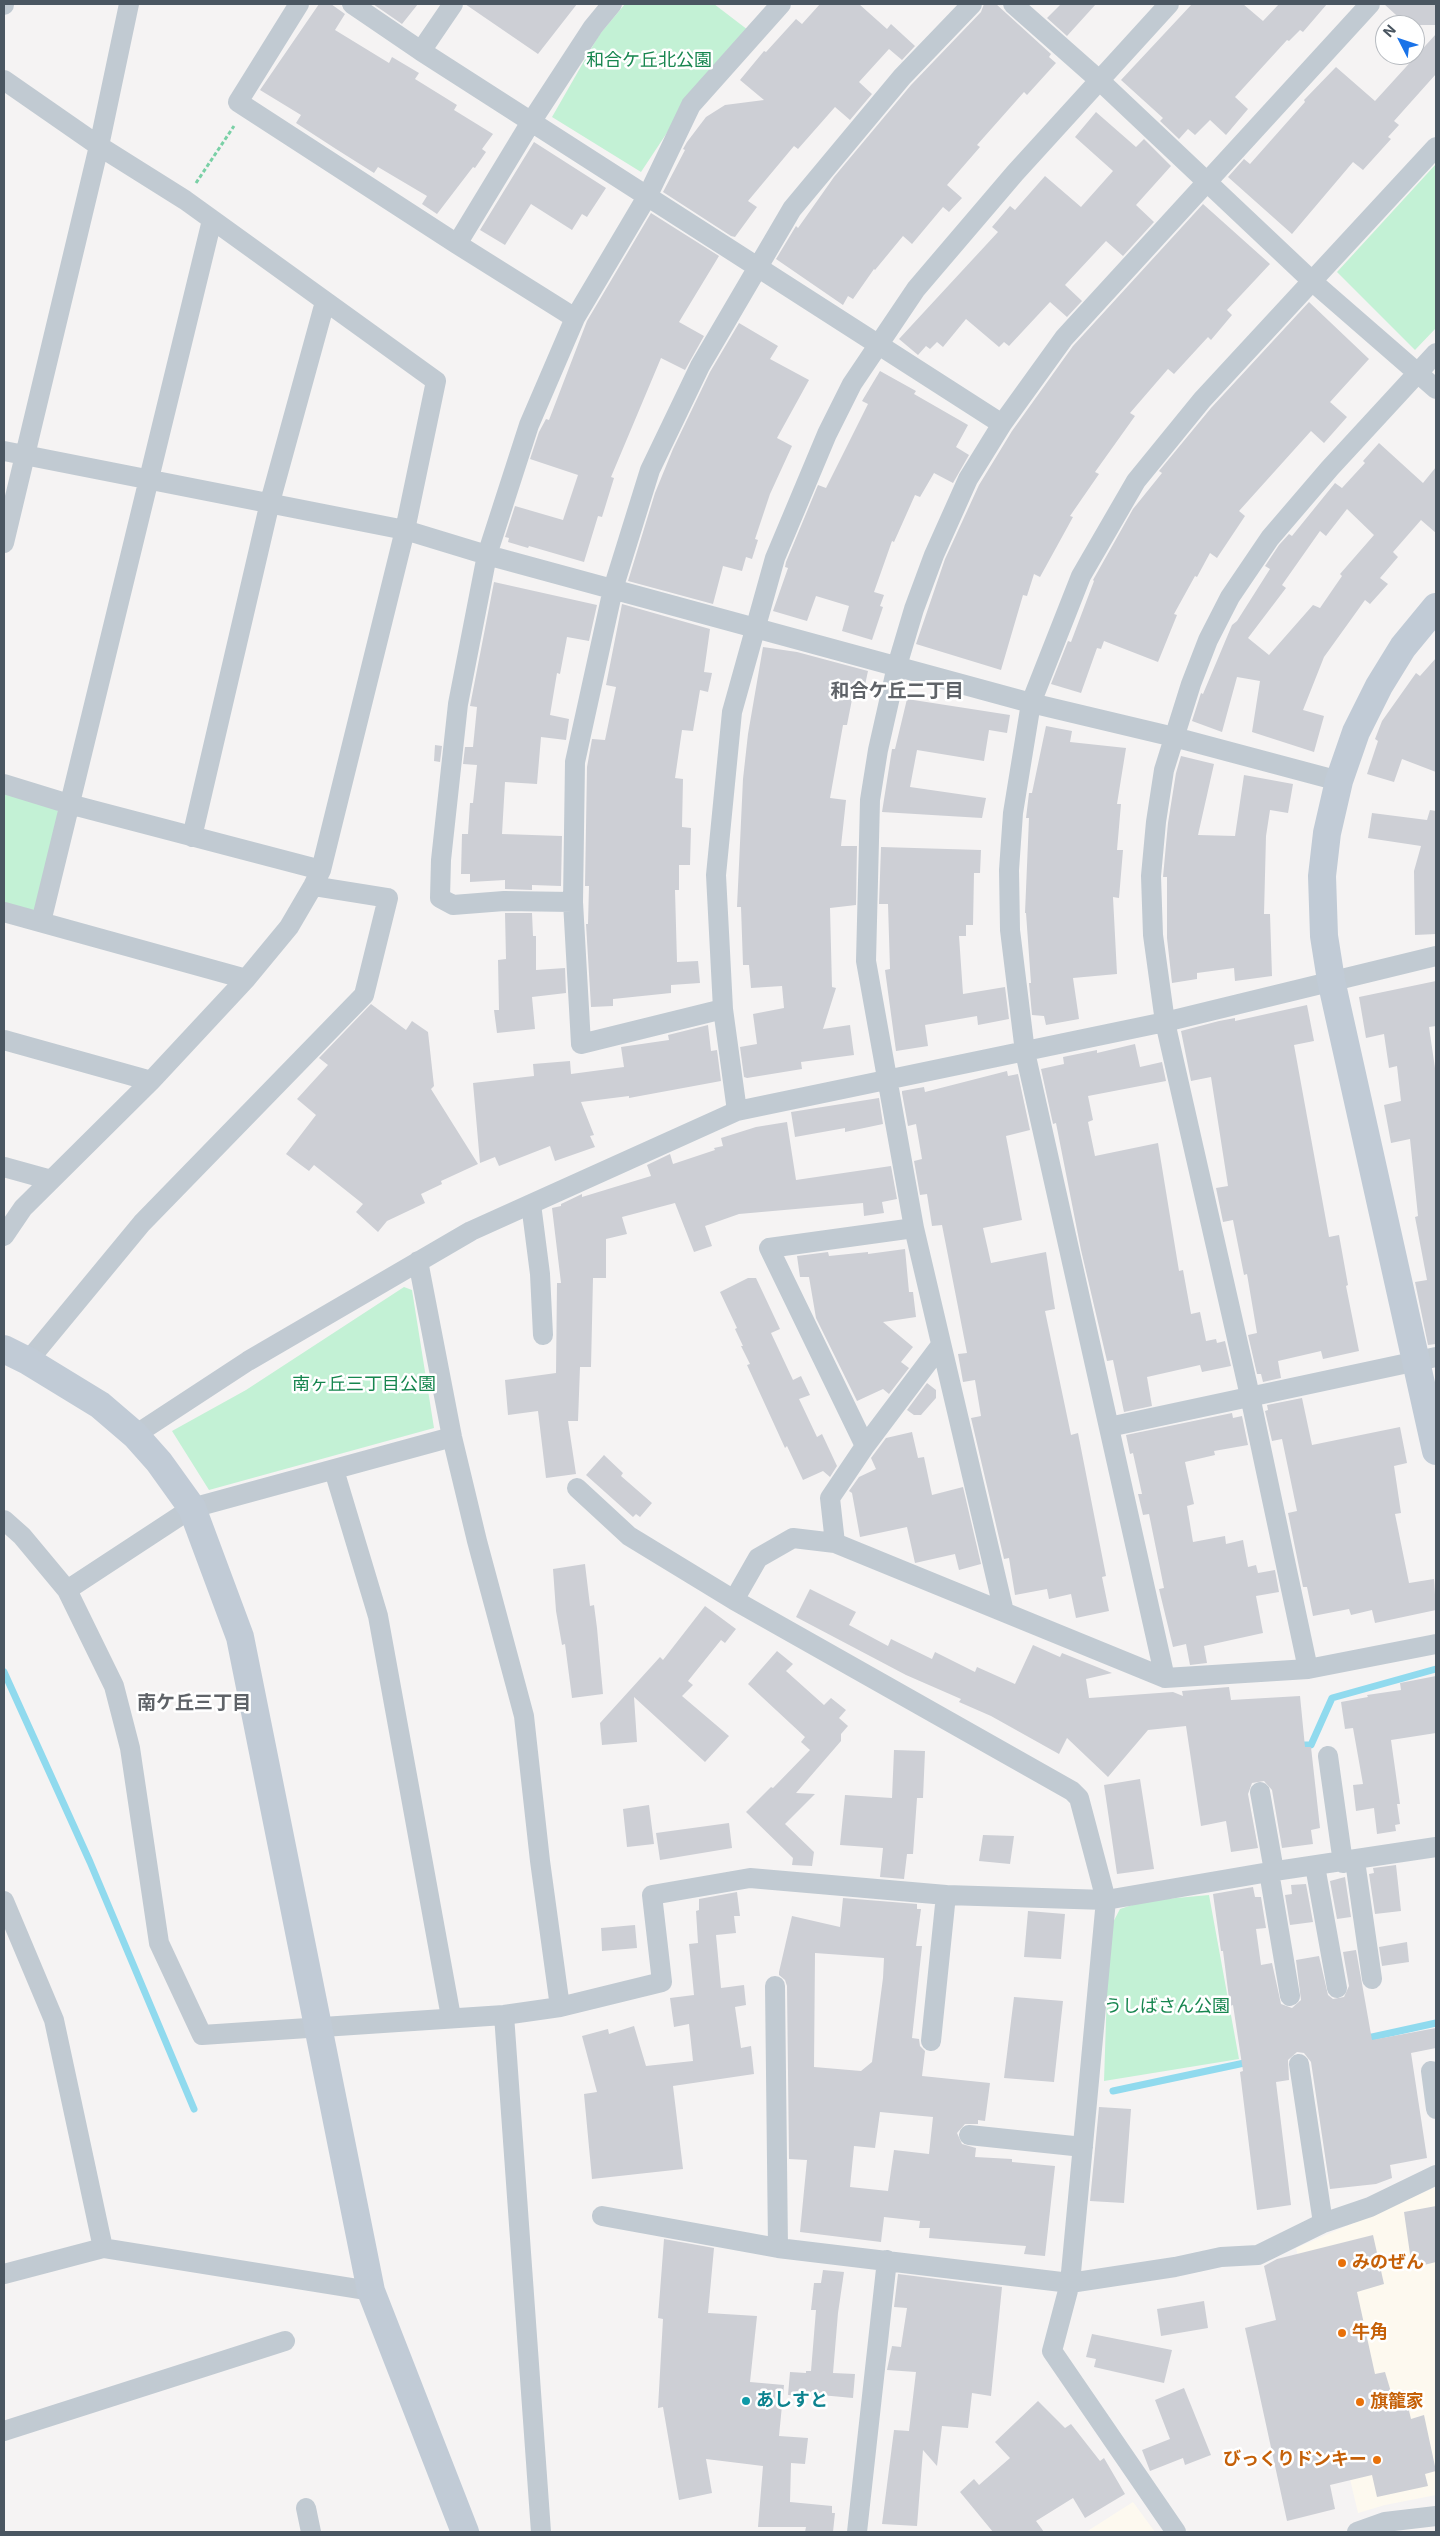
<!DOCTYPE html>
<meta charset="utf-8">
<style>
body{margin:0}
#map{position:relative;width:1440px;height:2536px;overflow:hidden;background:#f5f3f3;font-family:Inter,sans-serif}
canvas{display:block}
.frame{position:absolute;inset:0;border:5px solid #4a5661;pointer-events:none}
.north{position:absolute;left:1375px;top:15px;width:50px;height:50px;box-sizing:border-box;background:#fff;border:1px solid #b7bbc0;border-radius:50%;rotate:311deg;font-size:14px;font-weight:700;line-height:20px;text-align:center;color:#4a5661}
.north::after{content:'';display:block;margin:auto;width:18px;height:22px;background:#1a73e8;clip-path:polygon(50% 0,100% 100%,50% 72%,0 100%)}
</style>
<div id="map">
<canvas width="1440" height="2536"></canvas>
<div class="frame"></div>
<div class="north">N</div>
</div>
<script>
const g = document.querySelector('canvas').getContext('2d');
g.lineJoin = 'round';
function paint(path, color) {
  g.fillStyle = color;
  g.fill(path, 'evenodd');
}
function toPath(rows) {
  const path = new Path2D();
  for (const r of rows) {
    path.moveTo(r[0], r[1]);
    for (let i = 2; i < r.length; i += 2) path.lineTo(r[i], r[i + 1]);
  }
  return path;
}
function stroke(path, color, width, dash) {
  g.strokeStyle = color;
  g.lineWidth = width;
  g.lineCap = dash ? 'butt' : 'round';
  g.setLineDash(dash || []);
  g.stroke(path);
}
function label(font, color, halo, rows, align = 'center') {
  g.font = font + ' Inter,"Noto Sans JP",sans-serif';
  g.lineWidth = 5;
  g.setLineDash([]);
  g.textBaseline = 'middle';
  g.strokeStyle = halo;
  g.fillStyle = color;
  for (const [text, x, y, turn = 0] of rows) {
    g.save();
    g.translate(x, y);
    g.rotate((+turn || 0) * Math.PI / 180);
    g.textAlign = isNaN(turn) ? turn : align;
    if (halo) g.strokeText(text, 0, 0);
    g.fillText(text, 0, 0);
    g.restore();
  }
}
paint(toPath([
 [1436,2187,1436,2495,1385,2505,1358,2513,1296,2248],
 [1133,2502,1155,2532,1086,2532]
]), '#fdf9ef');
paint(toPath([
 [625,4,714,4,748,30,686,104,641,172,552,117,599,35],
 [1436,164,1436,328,1415,350,1337,272],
 [4,793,56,807,61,819,41,906,30,912,4,904],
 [404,1287,412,1290,434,1428,209,1490,172,1431,246,1390],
 [1209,1895,1239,2059,1104,2081,1109,1930,1120,1909,1144,1901]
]), '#c3f1d5');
stroke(toPath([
 [4,1672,90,1862,194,2109],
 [1295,1745,1311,1745,1332,1698,1436,1669],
 [1363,2039,1436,2023],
 [1113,2091,1249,2062]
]), '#90daee', 7);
paint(toPath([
 [319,4,331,4,345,14,335,30,389,63,392,57,419,73,415,79,457,105,454,110,493,134,482,149,486,152,475,168,473,167,437,214,422,204,427,196,378,167,374,173,336,149,296,123,301,115,260,90],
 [373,4,418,4,402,24],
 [465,4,577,4,538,54],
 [820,4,859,4,887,29,891,24,915,46,902,60,889,49,859,82,872,94,850,120,835,107,798,149,794,146,748,201,757,207,735,237,731,236,663,192,685,150,683,149,687,142,706,117,725,105,764,100,740,80,764,51,766,52,796,19,802,24],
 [984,4,996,4,1051,54,1049,57,1056,63,1027,95,1024,92,977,145,980,147,947,185,962,198,949,212,943,207,912,244,903,236,875,270,874,269,853,299,848,296,843,305,776,259,796,226,798,228,834,177,911,85,981,12],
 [1061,4,1096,4,1067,36,1047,18],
 [1192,4,1243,4,1263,21,1279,4,1327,4,1303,32,1300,30,1289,41,1287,40,1235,97,1248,109,1226,135,1210,120,1195,135,1188,129,1179,139,1160,121,1163,118,1121,80],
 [1384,4,1436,4,1436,25,1407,25],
 [1436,34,1436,74,1394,121,1399,125,1388,137,1391,139,1363,170,1353,162,1292,234,1228,177,1244,159,1250,164,1305,102,1304,100,1336,67,1375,101],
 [1096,112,1136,147,1144,139,1171,166,1136,205,1154,222,1123,256,1106,241,1065,285,1082,301,1067,317,1050,302,1009,346,1004,342,999,347,966,319,943,347,937,342,930,349,926,346,918,355,899,339,998,232,992,227,1010,206,1015,210,1045,176,1081,207,1113,171,1075,137],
 [534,142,606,188,587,217,582,214,572,230,531,204,505,245,480,230],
 [1203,204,1270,264,1227,310,1232,315,1211,340,1208,337,1174,374,1168,369,1130,413,1135,416,1095,472,1099,474,1070,516,1073,517,1040,577,1034,574,1027,596,1023,595,1001,670,916,644,945,559,979,485,1012,431,1073,346],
 [651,213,719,256,679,322,704,336,685,370,661,358,611,477,614,478,602,517,598,516,584,562,529,546,528,548,508,542,509,538,505,537,515,506,563,520,578,475,530,459,539,432,546,419,549,420,587,321],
 [1309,302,1369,359,1330,402,1347,417,1324,443,1311,431,1239,511,1245,516,1217,558,1210,553,1197,577,1195,576,1174,614,1177,615,1158,662,1104,641,1101,649,1097,648,1081,693,1051,684,1068,641,1071,642,1094,581,1093,580,1133,509,1162,473,1159,471,1211,408],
 [739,323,778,346,770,359,809,380,777,438,792,446,770,494,755,539,758,540,752,559,746,557,742,571,723,566,713,604,628,581,655,493,673,449,710,372],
 [880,371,916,391,914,394,968,425,956,447,969,455,953,483,934,473,920,497,915,495,894,542,892,541,874,592,884,595,880,606,883,607,872,640,842,631,849,606,816,596,807,621,773,611,788,568,785,567,786,562,818,485,826,488,868,404,862,401],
 [1379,443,1423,483,1436,467,1436,533,1421,520,1393,552,1398,557,1380,578,1388,584,1370,604,1365,600,1324,657,1303,710,1324,716,1314,752,1252,732,1260,681,1237,677,1222,732,1192,721,1201,693,1203,694,1232,625,1237,621,1270,569,1265,566,1279,545,1289,534,1292,536,1335,483,1342,488,1365,463,1363,461],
 [1347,509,1374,535,1340,574,1342,576,1320,608,1313,605,1269,655,1248,638,1286,588,1282,585,1320,531,1326,536],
 [494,582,597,605,589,641,567,637,560,674,557,673,550,715,569,719,566,740,541,737,537,784,505,782,502,834,562,836,561,886,532,885,532,890,505,889,505,880,470,882,470,874,461,874,462,834,468,834,470,803,473,803,477,765,463,764,465,747,473,747,477,707,470,706],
 [622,604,710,629,704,672,712,673,708,692,700,690,693,731,682,730,675,778,683,779,682,827,691,828,690,865,679,865,679,890,675,890,677,962,698,961,700,983,671,985,671,993,613,999,613,1006,591,1007,586,924,588,924,589,886,585,886,587,767,592,739,605,740,616,687,606,685],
 [763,647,797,652,868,671,865,685,855,684,847,725,843,725,830,798,846,800,841,846,857,846,856,905,830,908,832,987,836,988,823,1029,850,1025,854,1055,801,1062,802,1069,747,1078,744,1077,740,1047,757,1044,753,1014,784,1008,782,986,751,988,749,965,743,965,741,907,737,907,743,779,748,734],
 [1436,658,1436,772,1402,759,1394,782,1367,774,1378,741,1375,739,1382,721,1416,673,1420,676],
 [907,699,1010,715,1007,733,989,730,984,761,917,750,910,787,986,798,982,818,882,812,892,749,895,749],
 [1046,726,1072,731,1070,742,1126,748,1117,804,1121,804,1117,850,1123,850,1119,898,1113,897,1117,974,1073,978,1079,1019,1046,1025,1044,1016,1032,1015,1029,983,1031,983,1026,913,1025,913,1029,818,1026,818,1029,793,1032,793],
 [435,745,442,746,440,762,434,761],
 [1181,756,1214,764,1198,835,1235,836,1244,775,1293,784,1288,813,1270,810,1266,836,1264,914,1270,914,1272,976,1235,981,1234,968,1197,973,1197,979,1172,983,1167,938,1167,877,1163,877,1168,823,1176,773],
 [1430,810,1436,811,1436,934,1415,935,1414,871,1421,846,1368,838,1372,813,1427,820],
 [881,847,981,850,980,873,974,873,973,925,966,925,966,936,959,936,963,994,1005,987,1009,1019,978,1025,977,1016,925,1025,928,1046,896,1051,885,970,890,969,888,904,879,904],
 [505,913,532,913,533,936,536,936,536,970,565,968,566,993,532,997,535,1029,497,1033,494,1010,499,1010,498,960,506,959],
 [1436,981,1436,1026,1429,1027,1436,1075,1436,1344,1428,1345,1415,1282,1427,1280,1415,1217,1418,1216,1410,1139,1391,1143,1384,1105,1401,1101,1397,1066,1389,1068,1384,1034,1366,1038,1359,997],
 [371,1004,406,1030,412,1021,428,1032,434,1086,431,1089,478,1164,441,1181,442,1184,421,1194,425,1203,387,1221,378,1232,356,1212,363,1204,314,1165,309,1171,286,1154,316,1115,297,1099,328,1065,319,1058],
 [1307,1005,1314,1041,1294,1045,1329,1237,1339,1235,1348,1285,1346,1286,1359,1351,1323,1359,1321,1351,1278,1361,1281,1378,1263,1382,1261,1374,1257,1374,1248,1335,1257,1333,1247,1274,1244,1275,1233,1220,1223,1222,1216,1188,1228,1186,1211,1077,1191,1081,1181,1031,1219,1021,1235,1018,1235,1021],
 [708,1025,711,1051,717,1050,721,1081,629,1098,629,1096,581,1102,594,1135,590,1136,595,1147,555,1161,550,1146,499,1166,495,1157,480,1163,473,1083,534,1076,533,1064,570,1061,571,1074,624,1067,621,1047,669,1040,668,1035],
 [1135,1044,1140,1067,1162,1062,1166,1081,1088,1096,1093,1120,1088,1122,1095,1156,1158,1143,1179,1271,1183,1270,1191,1314,1200,1312,1206,1341,1216,1339,1217,1343,1225,1341,1231,1366,1202,1372,1200,1365,1147,1377,1152,1406,1124,1412,1113,1360,1107,1361,1081,1250,1056,1123,1053,1124,1041,1069,1064,1064,1063,1057,1097,1050,1097,1053],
 [1007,1071,1008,1076,1018,1074,1030,1130,1006,1136,1022,1220,983,1228,991,1263,1046,1252,1055,1309,1045,1311,1071,1435,1078,1433,1106,1576,1102,1577,1109,1611,1076,1618,1071,1594,1049,1599,1047,1589,1015,1595,1009,1558,1004,1559,971,1418,981,1416,975,1380,963,1382,958,1354,967,1353,942,1225,932,1226,927,1194,920,1195,914,1161,922,1159,916,1124,908,1126,902,1093,902,1091,924,1087,925,1092],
 [879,1098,883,1124,845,1132,845,1128,795,1137,791,1112],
 [787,1122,796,1180,891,1166,897,1199,882,1202,884,1213,864,1216,863,1203,739,1214,705,1226,712,1246,694,1252,675,1203,622,1217,627,1234,606,1239,606,1278,593,1278,591,1367,580,1367,578,1421,568,1421,576,1474,546,1478,538,1411,508,1415,505,1380,556,1373,557,1283,561,1283,552,1208,561,1206,561,1204,582,1194,582,1197,651,1176,647,1165,670,1154,673,1164,715,1150,714,1148,723,1146,721,1138,756,1127],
 [905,1249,909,1292,913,1292,916,1317,883,1322,913,1347,901,1362,909,1368,889,1394,883,1389,857,1401,816,1318,809,1277,800,1277,797,1256,828,1252,829,1256,868,1252,868,1254],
 [748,1278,756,1278,780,1329,771,1333,793,1380,801,1376,810,1395,799,1399,817,1437,822,1434,837,1466,830,1477,823,1471,803,1480,787,1446,785,1448,747,1365,750,1364,741,1346,743,1346,735,1329,737,1328,720,1292],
 [927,1383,936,1390,936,1398,921,1415,914,1415,907,1410],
 [1302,1398,1312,1445,1400,1427,1407,1463,1394,1466,1401,1513,1395,1514,1409,1583,1434,1579,1436,1610,1375,1623,1372,1610,1351,1615,1349,1609,1313,1616,1307,1587,1303,1587,1288,1513,1297,1511,1282,1439,1272,1441,1265,1411,1268,1410,1267,1405],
 [1232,1413,1233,1418,1242,1416,1248,1445,1214,1451,1215,1455,1185,1462,1194,1504,1187,1506,1193,1542,1225,1536,1226,1544,1243,1540,1248,1567,1256,1565,1258,1573,1275,1570,1279,1592,1256,1596,1263,1633,1204,1646,1207,1663,1190,1665,1186,1644,1173,1647,1159,1589,1164,1588,1149,1514,1143,1515,1138,1494,1142,1494,1133,1453,1130,1454,1126,1435],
 [912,1432,918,1458,924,1457,932,1495,963,1487,981,1564,959,1570,955,1554,915,1563,907,1527,860,1537,852,1493,849,1491,859,1477,876,1469,871,1458,886,1438],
 [604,1455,623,1473,621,1476,652,1503,640,1517,636,1514,633,1517,586,1475],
 [585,1564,590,1606,594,1605,597,1628,603,1694,572,1698,565,1644,562,1645,556,1611,553,1569],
 [810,1589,856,1612,849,1625,888,1646,891,1639,932,1659,935,1652,975,1672,977,1667,1015,1684,1033,1645,1060,1657,1062,1653,1112,1673,1086,1679,1089,1698,1173,1692,1183,1696,1182,1691,1229,1687,1231,1700,1300,1696,1305,1747,1311,1747,1320,1828,1311,1830,1313,1844,1282,1848,1272,1790,1264,1781,1252,1783,1248,1794,1258,1848,1231,1852,1226,1821,1201,1826,1186,1726,1148,1730,1108,1777,1067,1738,1059,1754,991,1716,959,1702,961,1699,906,1675,796,1617],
 [705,1606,736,1629,725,1643,721,1640,688,1681,693,1685,682,1696,729,1736,705,1762,634,1697,637,1742,602,1745,600,1723,660,1657,663,1660],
 [777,1651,793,1664,786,1671,824,1705,831,1698,846,1710,839,1718,848,1726,841,1734,841,1741,796,1793,815,1794,785,1824,814,1852,812,1866,792,1865,793,1858,746,1812,771,1787,773,1788,810,1750,801,1742,805,1737,748,1684],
 [1436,1676,1436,1733,1391,1740,1400,1804,1397,1804,1400,1824,1395,1825,1396,1831,1377,1834,1374,1808,1356,1811,1353,1785,1363,1784,1353,1728,1345,1729,1341,1702,1368,1697,1367,1695,1401,1690,1400,1683],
 [894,1750,925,1751,923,1798,917,1798,913,1854,907,1854,904,1879,880,1877,883,1848,840,1845,845,1795,892,1798],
 [1140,1779,1154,1869,1117,1874,1104,1785],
 [649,1805,654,1844,627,1847,623,1809],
 [729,1823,732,1848,660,1860,656,1833],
 [983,1835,1014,1836,1010,1864,979,1861],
 [1396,1865,1401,1911,1375,1914,1369,1874,1374,1873,1373,1868],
 [1345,1877,1351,1917,1337,1919,1330,1881],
 [1306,1884,1313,1922,1290,1925,1285,1895,1292,1894,1291,1885],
 [1253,1887,1255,1897,1261,1897,1266,1928,1256,1929,1261,1965,1272,1963,1281,2004,1292,2008,1301,2000,1296,1960,1319,1956,1328,1995,1333,1999,1344,1997,1349,1986,1343,1952,1356,1950,1372,2040,1436,2028,1436,2048,1411,2053,1427,2158,1390,2165,1392,2178,1376,2184,1330,2189,1311,2062,1304,2053,1297,2052,1288,2060,1289,2080,1276,2082,1291,2205,1257,2210,1240,2072,1243,2071,1233,2005,1230,2006,1223,1951,1221,1951,1213,1894],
 [737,1892,740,1916,734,1916,736,1933,716,1935,721,1988,744,1985,746,2005,735,2007,741,2048,751,2046,754,2074,673,2086,683,2169,592,2179,584,2094,597,2092,582,2036,608,2029,609,2034,634,2026,646,2066,693,2061,689,2024,674,2027,670,1998,694,1995,689,1944,698,1943,696,1911,699,1910,699,1899],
 [843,1898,917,1904,917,1909,921,1909,916,1946,922,1946,912,2038,919,2039,920,2046,925,2051,922,2076,990,2083,985,2121,978,2120,978,2124,965,2124,957,2133,962,2144,976,2148,975,2157,1012,2159,1012,2162,1055,2166,1045,2256,1024,2254,1026,2246,929,2238,930,2228,919,2228,920,2221,884,2217,881,2242,800,2232,807,2160,789,2159,787,1986,785,1980,779,1975,779,1972,792,1916,840,1927],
 [815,1953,884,1958,883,1978,872,2062,861,2071,814,2067],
 [880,2112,933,2117,929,2154,894,2150,888,2191,850,2187,854,2146,875,2148],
 [1028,1911,1065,1914,1061,1959,1024,1957],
 [635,1925,637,1948,602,1951,601,1928],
 [1407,1942,1409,1962,1382,1966,1379,1947],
 [1014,1997,1063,2001,1054,2082,1004,2078],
 [1099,2107,1131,2109,1124,2203,1090,2201],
 [1436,2206,1436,2262,1412,2268,1404,2212],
 [1373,2235,1384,2284,1357,2292,1375,2374,1385,2372,1391,2392,1404,2390,1411,2419,1424,2415,1436,2471,1425,2474,1428,2486,1377,2497,1372,2475,1330,2485,1335,2509,1287,2521,1245,2328,1276,2320,1264,2266,1277,2259],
 [664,2239,714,2248,708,2313,757,2316,750,2382,784,2385,779,2436,808,2438,805,2464,791,2463,790,2502,832,2506,832,2513,835,2513,833,2532,805,2532,806,2527,758,2527,763,2466,706,2459,712,2493,679,2500,663,2407,658,2408,663,2319,658,2318],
 [823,2270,844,2272,838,2313,833,2373,855,2374,853,2398,810,2394,810,2396,788,2395,790,2372,806,2373,806,2371,811,2371,816,2310,811,2310,814,2283,821,2283],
 [898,2274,1002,2287,991,2396,972,2393,968,2428,942,2426,937,2466,923,2450,917,2526,882,2524,894,2430,909,2431,916,2372,887,2370,892,2346,901,2347,907,2308,894,2307],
 [1204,2301,1208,2328,1161,2336,1157,2309],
 [1092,2334,1172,2350,1164,2383,1094,2367,1096,2359,1086,2357],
 [1184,2388,1211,2455,1185,2465,1183,2458,1150,2471,1142,2450,1170,2439,1155,2400],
 [1038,2401,1065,2428,1071,2424,1100,2461,1104,2458,1125,2494,1085,2518,1073,2498,1036,2521,1044,2532,993,2532,960,2492,974,2479,979,2485,1010,2458,995,2442]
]), '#cdcfd5');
stroke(toPath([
 [196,183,234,126]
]), '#7ad0a6', 3, [4, 2.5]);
stroke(toPath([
 [299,4,238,102,457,244,575,318],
 [352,4,421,51,1002,424],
 [1013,4,1099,80,1313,282,1436,389],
 [4,5,4,4],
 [421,51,453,4],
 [4,80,99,146,185,200,436,381,405,530,321,870,313,886,289,927,246,979,151,1081,23,1208,4,1236],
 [457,244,531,122,593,27,612,4],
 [4,451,405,530,487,555,1031,703,1174,737,1339,781],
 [4,543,99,146,129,4],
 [4,784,69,804,321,870],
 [192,837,270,502,325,302],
 [573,902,504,901,453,905,440,898,441,860,458,704,487,555,529,425,575,318,648,195,691,105,781,4],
 [4,912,246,979],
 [41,922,212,220],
 [723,1009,581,1044,573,902,575,762,613,589,650,470,700,366,792,209,902,77,972,4],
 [4,1040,151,1081],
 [737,1111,723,1009,716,875,732,712,775,558,827,434,852,384,916,289,1015,173,1169,4],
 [4,1167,51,1180],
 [531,1204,540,1274,543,1335],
 [418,1261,452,1437,477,1541,524,1716,540,1861,560,2007],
 [941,1345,865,1446,830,1498,835,1543,1165,1678,1308,1669,1436,1644],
 [28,1361,142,1223,364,995,388,898,313,886],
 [1109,1427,1436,1357],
 [135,1435,248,1361,471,1231,737,1111,1165,1022,1436,956],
 [865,1446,769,1248,914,1228],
 [334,1470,378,1616,451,2017],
 [577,1488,629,1536,734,1600,1072,1791,1079,1798,1106,1900,1070,2283,1052,2351,1176,2532],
 [4,1520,22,1536,67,1590,114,1686,130,1748,159,1943,202,2035,504,2015,560,2007,662,1982,652,1895,750,1878,946,1895,1106,1900,1269,1872,1436,1847],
 [67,1590,192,1508,452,1437],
 [734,1600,758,1558,793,1538,835,1543],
 [1004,1612,914,1228,866,961,870,800,878,750,897,666,914,609,934,555,968,479,1002,424,1064,338,1370,4],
 [1308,1669,1250,1396,1165,1022,1153,935,1151,876,1156,822,1164,770,1191,684,1208,640,1230,597,1270,538,1330,468,1436,353],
 [1165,1678,1025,1052,1010,930,1009,870,1013,813,1031,703,1081,576,1136,481,1202,400,1436,147],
 [1328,1756,1343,1863],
 [1260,1792,1274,1871],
 [1355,1861,1372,1979],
 [1315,1866,1337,1988],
 [1269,1872,1290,1996],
 [4,1901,54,2020,103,2248],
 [775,1986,778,2248],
 [504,2015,541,2532],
 [931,2041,946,1895],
 [1299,2064,1323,2223],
 [1431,2071,1436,2109],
 [969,2135,1083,2147],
 [602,2216,778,2248,1070,2283,1175,2267,1221,2257,1258,2255,1323,2223,1370,2207,1436,2175],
 [4,2274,103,2248,371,2291],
 [4,2431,285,2341],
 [306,2508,311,2532],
 [857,2532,887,2260],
 [1357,2532,1385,2522,1436,2516]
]), '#c1cad2', 20);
stroke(toPath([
 [1436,607,1403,647,1379,686,1356,732,1339,781,1327,833,1322,876,1324,936,1331,980,1436,1451],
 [4,1349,28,1361,100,1405,135,1435,159,1462,192,1508,240,1637,371,2291,465,2532]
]), '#c1cbd6', 28);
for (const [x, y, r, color] of [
 [1342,2263,5,"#e8710a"],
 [1342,2333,5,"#e8710a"],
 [746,2401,5,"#0f9aa8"],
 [1360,2402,5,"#e8710a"],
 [1377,2460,5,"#e8710a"]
]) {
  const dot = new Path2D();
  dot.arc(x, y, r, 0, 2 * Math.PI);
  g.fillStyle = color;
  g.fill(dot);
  stroke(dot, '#fff', 2);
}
label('18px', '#17864f', '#fff', [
 ["和合ケ丘北公園",649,61],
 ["南ヶ丘三丁目公園",364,1385],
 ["うしばさん公園",1167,2007]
]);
label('bold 18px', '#c56008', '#fff', [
 ["みのぜん",1352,2263],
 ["牛角",1352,2333],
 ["旗籠家",1370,2402],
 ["びっくりドンキー",1367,2460,"right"]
], 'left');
label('bold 18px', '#0d838f', '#fff', [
 ["あしすと",756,2401]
], 'left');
label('bold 19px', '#5f6368', '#fff', [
 ["和合ケ丘二丁目",897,691],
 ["南ケ丘三丁目",194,1703]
]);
</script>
